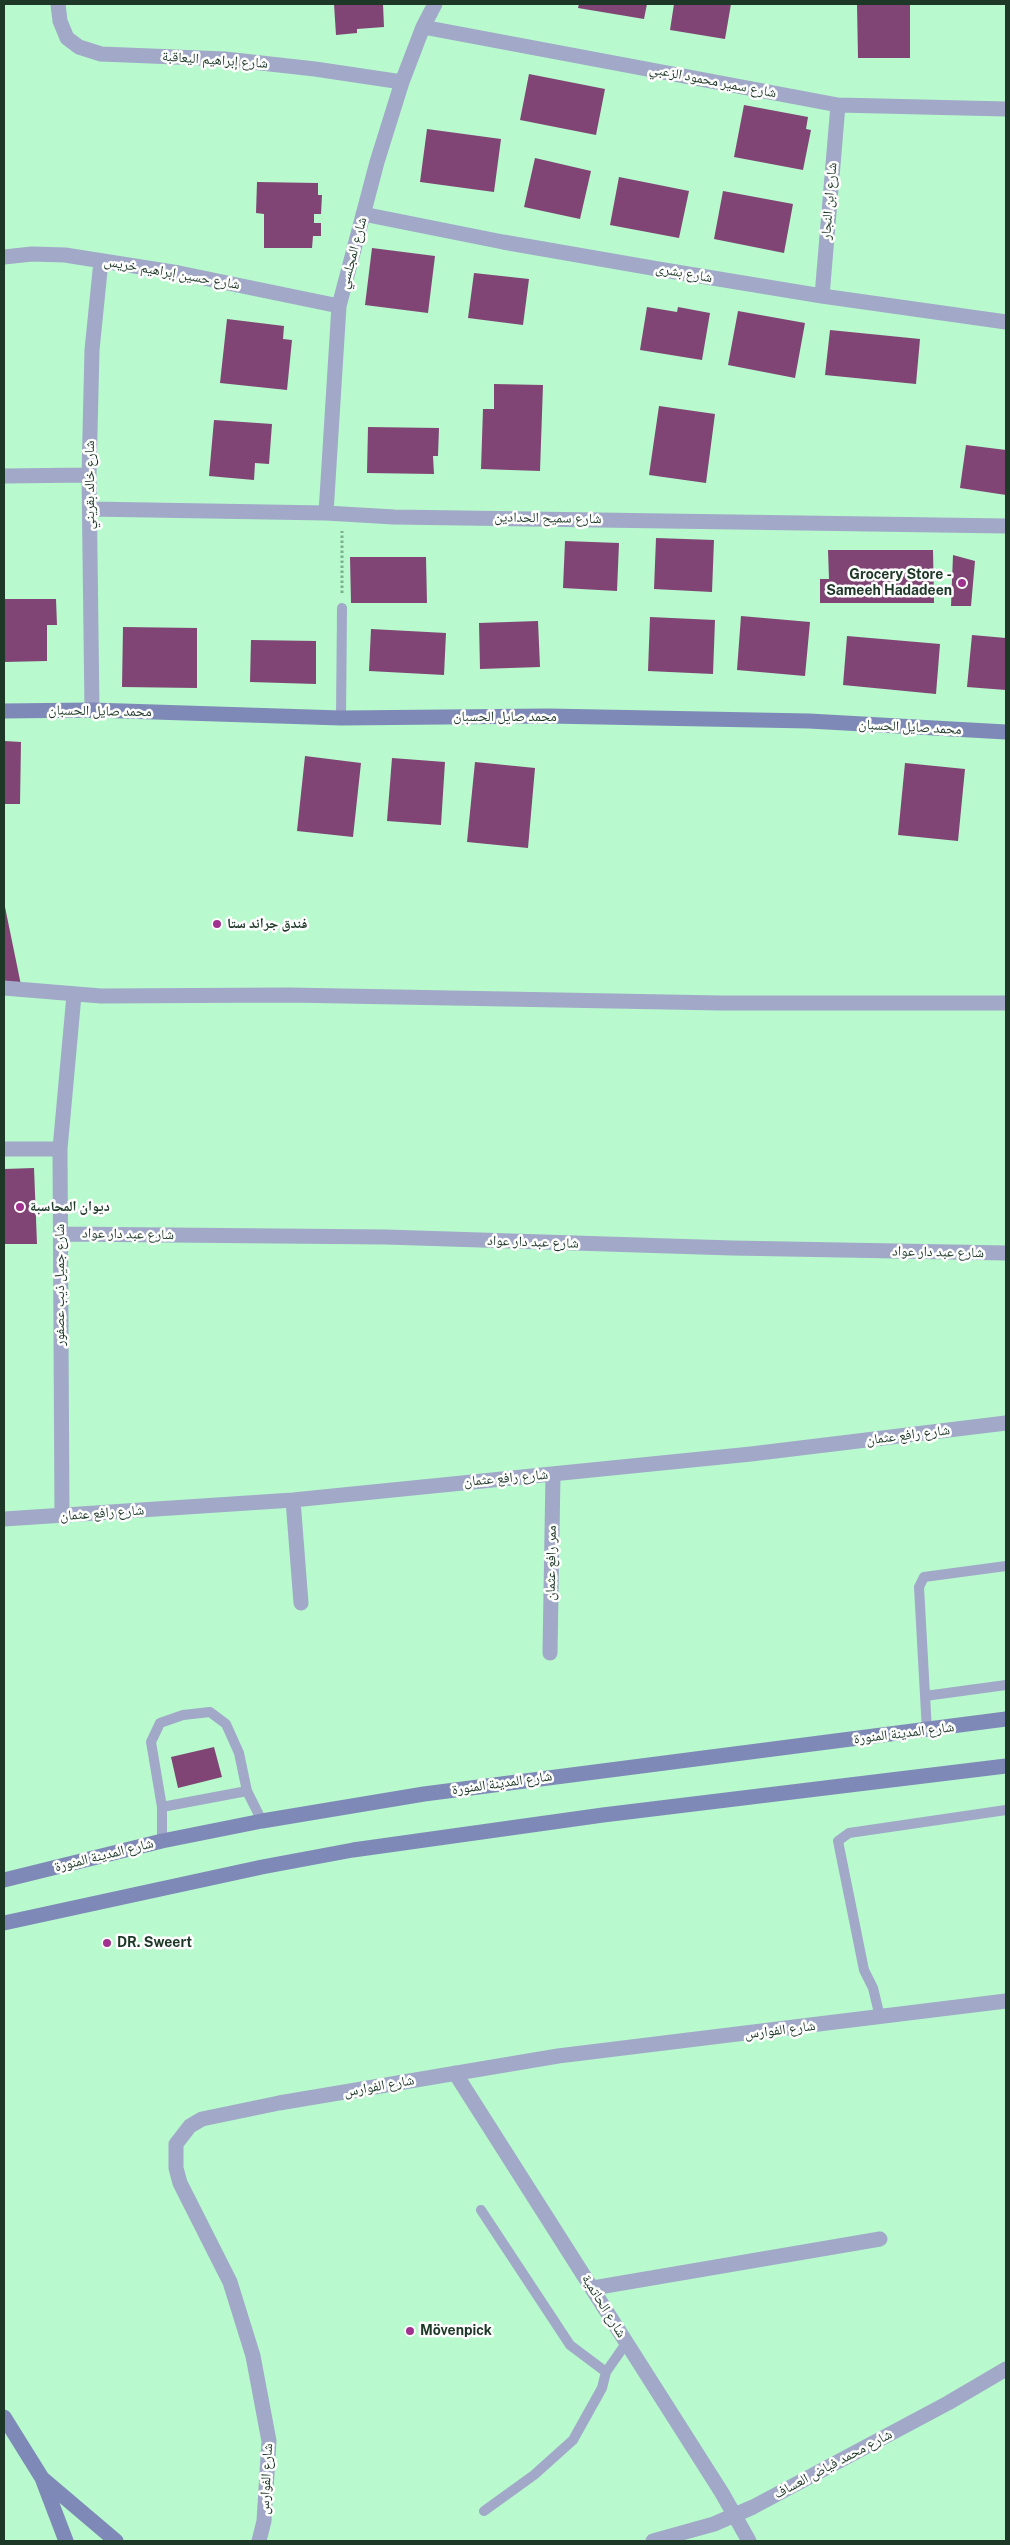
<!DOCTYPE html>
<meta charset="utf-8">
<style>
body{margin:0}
#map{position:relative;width:1010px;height:2545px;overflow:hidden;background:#b8f9ce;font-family:"Public Sans",sans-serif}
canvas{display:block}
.frame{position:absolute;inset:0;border:5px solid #1e3828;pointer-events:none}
</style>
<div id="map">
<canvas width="1010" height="2545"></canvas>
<div class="frame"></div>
</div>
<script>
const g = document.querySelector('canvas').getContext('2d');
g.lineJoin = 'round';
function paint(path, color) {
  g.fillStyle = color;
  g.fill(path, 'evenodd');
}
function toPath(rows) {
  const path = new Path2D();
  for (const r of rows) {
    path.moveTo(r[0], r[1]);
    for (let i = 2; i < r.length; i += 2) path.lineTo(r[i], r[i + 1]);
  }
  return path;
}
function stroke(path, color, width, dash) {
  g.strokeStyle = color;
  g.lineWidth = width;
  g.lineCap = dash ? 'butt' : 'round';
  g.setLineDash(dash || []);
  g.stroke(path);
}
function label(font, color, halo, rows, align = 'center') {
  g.font = font + ' "Public Sans","Noto Naskh Arabic",sans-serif';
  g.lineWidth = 5;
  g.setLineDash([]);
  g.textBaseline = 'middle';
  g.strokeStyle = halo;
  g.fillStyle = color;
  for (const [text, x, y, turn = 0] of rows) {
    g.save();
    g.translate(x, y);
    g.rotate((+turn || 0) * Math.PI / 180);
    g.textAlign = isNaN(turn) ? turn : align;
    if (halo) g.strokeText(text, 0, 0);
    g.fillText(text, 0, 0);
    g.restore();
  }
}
paint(toPath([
 [334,4,383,4,384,27,357,29,357,33,336,35],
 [579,4,647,4,644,19,578,8],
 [674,4,731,4,725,39,670,30],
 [857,4,910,4,910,58,858,58],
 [529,74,605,89,596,135,520,120],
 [744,105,808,117,806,129,811,130,803,170,734,157],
 [427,129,501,139,494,192,420,182],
 [535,158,591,171,580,219,524,207],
 [619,177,689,191,679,238,610,225],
 [257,182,318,183,318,195,322,195,321,214,314,214,314,223,321,223,321,236,313,236,312,248,264,248,264,214,256,213],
 [723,191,793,204,784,253,714,239],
 [372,248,435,256,428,313,365,305],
 [474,273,529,279,523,325,468,318],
 [647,307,677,312,678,307,710,313,702,360,640,350],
 [738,311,805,323,795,378,728,365],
 [227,319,284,326,283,339,292,340,287,390,220,383],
 [830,330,920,339,916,384,825,375],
 [494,384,543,385,540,471,481,469,483,409,494,409],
 [659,406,715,414,706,483,649,475],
 [214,420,272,424,269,464,255,463,254,480,209,476],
 [368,427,439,428,438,456,433,456,434,474,367,473],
 [966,445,1006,450,1006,495,960,488],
 [656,538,714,540,712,592,654,589],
 [565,541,619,543,617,591,563,588],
 [828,550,933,550,934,603,820,603,820,579,829,579],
 [953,555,975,561,971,606,951,606],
 [350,557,426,557,427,603,351,603],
 [4,599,56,599,57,625,47,625,47,661,4,662],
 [741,616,810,622,805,676,737,670],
 [650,617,715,620,713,674,648,671],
 [538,621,540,667,480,669,479,623],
 [123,627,197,628,197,688,122,687],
 [371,629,446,633,444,675,369,671],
 [972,635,1006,638,1006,690,967,687],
 [847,636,940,644,936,694,843,685],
 [251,640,316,641,316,684,250,682],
 [4,741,21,742,20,804,4,804],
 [305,756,361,763,353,837,297,831],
 [392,758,445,762,441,825,387,821],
 [475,762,535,768,528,848,467,842],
 [905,763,965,769,958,841,898,835],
 [4,907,5,907,21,985,4,984],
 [34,1168,37,1244,4,1244,4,1169],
 [214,1747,222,1777,178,1788,171,1757]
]), '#804574');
stroke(toPath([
 [342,593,342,531]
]), '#7daf8e', 3, [2.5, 2.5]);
stroke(toPath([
 [341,718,342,608],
 [925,1696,1006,1685],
 [927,1731,919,1587,924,1577,1006,1566],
 [162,1807,151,1742,160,1723,183,1715,210,1712,226,1724,239,1753,247,1791],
 [162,1841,162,1807,247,1791,262,1821],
 [880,2017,873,1988,864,1970,838,1841,849,1833,1006,1810],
 [481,2210,570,2345,606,2372],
 [484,2511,534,2475,573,2440,602,2388,606,2372,627,2342]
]), '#a1a8c8', 10);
stroke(toPath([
 [58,4,60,21,67,38,79,47,101,54,225,59,315,69,402,82],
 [423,27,838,105,1006,109],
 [363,214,503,242,658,269,822,296,1006,322],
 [4,257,32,254,65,255,179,273,339,306],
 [822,296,838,105],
 [4,476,89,475],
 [90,509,326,513,394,517,1006,526],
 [326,513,339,306,377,162,402,82,423,27,435,4],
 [92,710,89,475,92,350,101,261],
 [4,988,101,996,289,995,721,1003,1006,1003],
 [4,1149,60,1149],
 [60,1234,386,1237,732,1248,1006,1253],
 [293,1500,301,1603],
 [62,1516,60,1149,74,995],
 [4,1519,293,1500,751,1454,1006,1423],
 [550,1653,553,1474],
 [455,2073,722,2493,749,2541],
 [593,2288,880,2239],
 [259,2541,264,2521,269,2441,253,2356,230,2282,180,2183,176,2168,176,2144,190,2126,202,2119,279,2103,558,2056,1006,2001],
 [653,2541,714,2524,753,2507,948,2403,1006,2369]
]), '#a1a8c8', 15);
stroke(toPath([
 [4,711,92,710,341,718,548,716,809,721,1006,732],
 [4,1880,162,1841,262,1821,424,1794,1006,1719],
 [4,1923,262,1867,353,1850,603,1815,1006,1766],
 [4,2417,42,2478,66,2541],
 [43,2479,116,2541]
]), '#7f89b7', 15);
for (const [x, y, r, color] of [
 [962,583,5,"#a1318f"],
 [217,924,5,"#a1318f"],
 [20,1207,5,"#a1318f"],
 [107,1943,5,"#a1318f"],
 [410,2331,5,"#a1318f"]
]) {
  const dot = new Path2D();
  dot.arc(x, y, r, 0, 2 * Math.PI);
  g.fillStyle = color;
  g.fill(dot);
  stroke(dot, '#fff', 2);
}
label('14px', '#1e3828', '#fff', [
 ["شارع إبراهيم اليعاقبة",215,60,4],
 ["شارع سمير محمود الزعبي",713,81,11],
 ["شارع ابن النجار",829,201,-85],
 ["شارع المجلسي",353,253,-75],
 ["شارع حسين إبراهيم خريس",172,273,10],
 ["شارع بشرى",684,273,10],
 ["شارع خالد بقريني",90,485,-90],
 ["شارع سميح الحدادين",548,518,1],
 ["محمد صايل الحسبان",100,711,1],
 ["محمد صايل الحسبان",505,717],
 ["محمد صايل الحسبان",910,727,3],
 ["شارع عبد دار عواد",128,1234,1],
 ["شارع عبد دار عواد",533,1242,2],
 ["شارع عبد دار عواد",938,1252,1],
 ["شارع جميل ذيب عصفور",60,1285,-90],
 ["شارع رافع عثمان",908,1435,-7],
 ["شارع رافع عثمان",506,1478,-5],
 ["شارع رافع عثمان",102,1513,-4],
 ["ممر رافع عثمان",551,1563,-89],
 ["شارع المدينة المنورة",904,1733,-7],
 ["شارع المدينة المنورة",502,1783,-8],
 ["شارع المدينة المنورة",104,1855,-14],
 ["شارع الفوارس",780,2030,-7],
 ["شارع الفوارس",379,2086,-10],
 ["شارع الحاتمية",604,2306,58],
 ["شارع محمد فياض العساف",833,2464,-28],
 ["شارع الفوارس",266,2479,-87]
]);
label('bold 14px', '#1e3828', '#fff', [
 ["Grocery Store -",952,575,"right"],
 ["Sameeh Hadadeen",952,591,"right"],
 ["فندق جراند ستا",227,924],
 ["ديوان المحاسبة",30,1207],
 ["DR. Sweert",117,1943],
 ["Mövenpick",420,2331]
], 'left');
</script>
